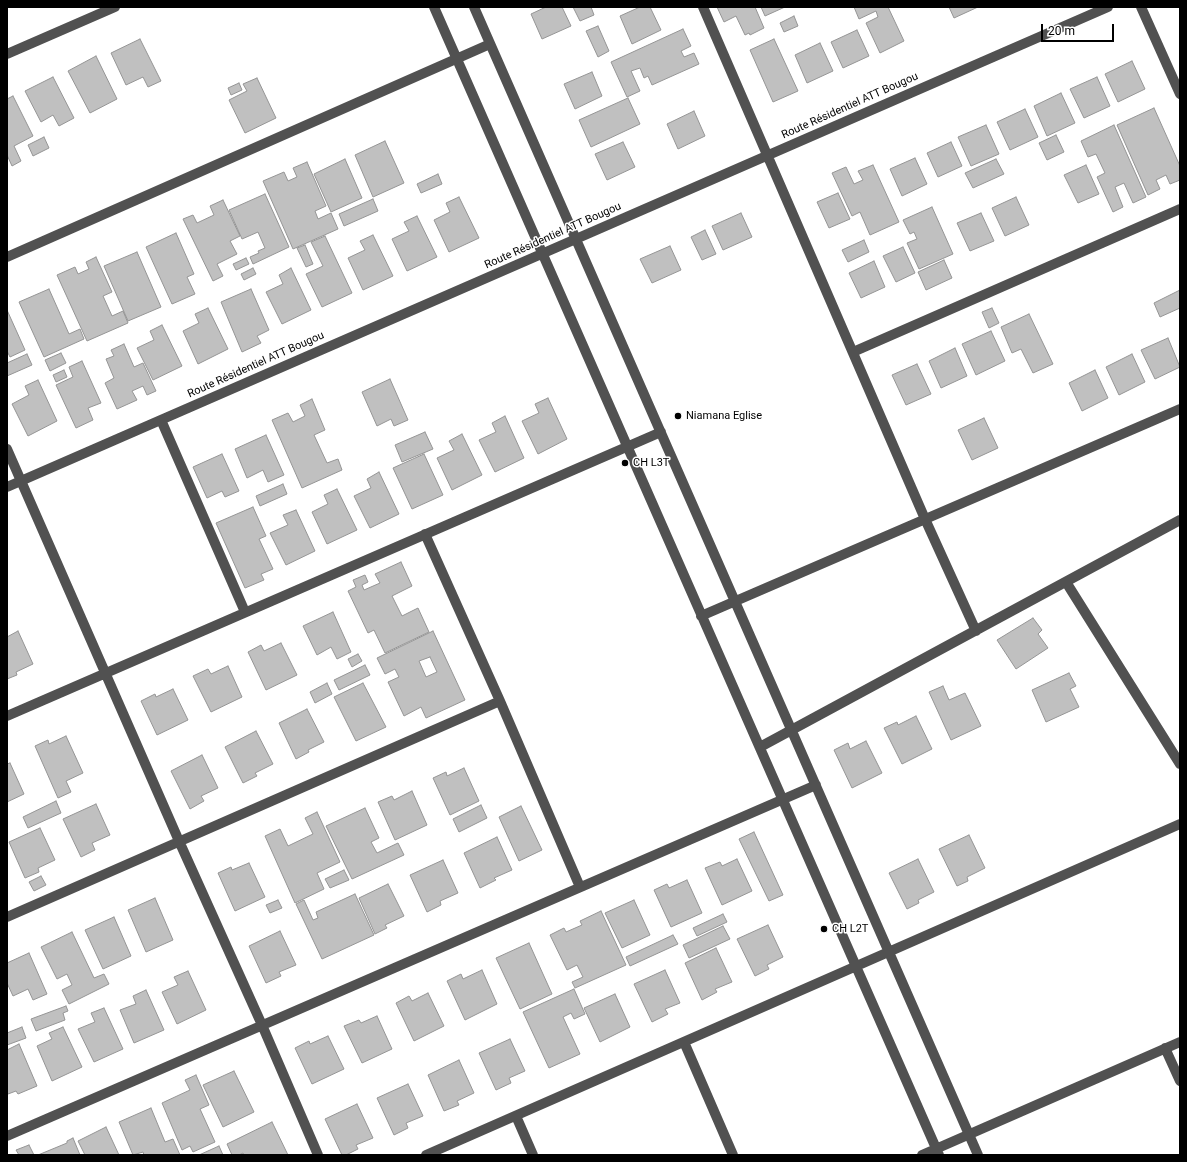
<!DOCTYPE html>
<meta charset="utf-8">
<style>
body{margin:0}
#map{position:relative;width:1187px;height:1162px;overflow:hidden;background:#fff;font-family:Roboto,sans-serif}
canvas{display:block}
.frame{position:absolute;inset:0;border:8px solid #000;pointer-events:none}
.scale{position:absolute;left:1041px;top:24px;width:73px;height:18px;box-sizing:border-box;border:2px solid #000;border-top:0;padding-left:5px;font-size:12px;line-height:14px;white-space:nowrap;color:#000;-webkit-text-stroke:3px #fff;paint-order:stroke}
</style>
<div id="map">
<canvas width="1187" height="1162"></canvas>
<div class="frame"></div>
<div class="scale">20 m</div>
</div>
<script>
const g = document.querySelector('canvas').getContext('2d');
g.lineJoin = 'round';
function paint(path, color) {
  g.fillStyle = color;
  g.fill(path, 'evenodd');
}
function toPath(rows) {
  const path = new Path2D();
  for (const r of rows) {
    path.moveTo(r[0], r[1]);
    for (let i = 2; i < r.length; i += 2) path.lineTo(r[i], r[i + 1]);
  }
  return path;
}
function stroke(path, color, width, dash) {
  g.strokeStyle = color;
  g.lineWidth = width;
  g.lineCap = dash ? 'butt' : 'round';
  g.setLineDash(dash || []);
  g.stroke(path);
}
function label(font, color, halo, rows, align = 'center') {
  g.font = font + ' Roboto,sans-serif';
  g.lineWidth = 3;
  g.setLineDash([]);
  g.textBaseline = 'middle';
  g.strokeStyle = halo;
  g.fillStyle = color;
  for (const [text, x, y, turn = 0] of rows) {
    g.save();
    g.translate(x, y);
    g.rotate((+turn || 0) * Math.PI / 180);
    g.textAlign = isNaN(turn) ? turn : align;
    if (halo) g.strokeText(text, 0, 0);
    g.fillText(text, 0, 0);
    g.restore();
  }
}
const building = toPath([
 [546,7,562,7,571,26,542,39,531,14,546,7],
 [573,7,591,7,594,15,580,21,573,7],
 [640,7,650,7,661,30,632,44,620,16,640,7],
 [717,7,755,7,764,28,750,35,749,33,745,35,736,16,724,22,717,7],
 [761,7,785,7,765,16,761,7],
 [854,7,888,7,904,41,880,53,866,23,878,17,876,11,859,19,854,7],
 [949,7,978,7,954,18,949,7],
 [794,16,798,26,784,32,780,23,794,16],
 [598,26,609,51,598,57,586,31,598,26],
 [683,29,691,46,681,51,684,57,694,53,699,64,652,85,648,76,644,78,640,68,631,71,640,91,627,97,611,62,683,29],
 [857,30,869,56,843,68,831,42,857,30],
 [140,39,161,81,148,87,143,77,126,85,111,53,140,39],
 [774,39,798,91,773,102,750,50,774,39],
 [820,43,833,71,807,83,795,55,820,43],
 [96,56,117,99,90,113,68,71,96,56],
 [1132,61,1145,89,1118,102,1105,74,1132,61],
 [592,72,602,96,575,109,564,84,592,72],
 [53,77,74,118,59,126,53,115,41,122,25,91,53,77],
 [1097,77,1110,106,1084,118,1070,89,1097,77],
 [257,78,276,118,245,133,229,100,247,91,243,84,257,78],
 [239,83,242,90,231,95,228,88,239,83],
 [1061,93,1075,123,1047,136,1034,106,1061,93],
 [13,96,33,136,14,146,21,161,12,166,7,155,7,99,13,96],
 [628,98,640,124,591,147,579,120,628,98],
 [1154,108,1180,166,1180,180,1170,184,1166,175,1156,180,1160,189,1148,195,1117,125,1154,108],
 [1025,109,1038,137,1010,150,997,122,1025,109],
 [694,111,705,136,678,149,667,124,694,111],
 [986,125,999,154,971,166,958,137,986,125],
 [1114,125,1146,197,1133,203,1124,183,1115,187,1123,207,1113,212,1097,177,1105,173,1096,154,1088,157,1081,141,1114,125],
 [1056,135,1064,152,1047,160,1039,143,1056,135],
 [44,137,49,148,33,156,28,145,44,137],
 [385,141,404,183,373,197,355,155,385,141],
 [623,142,635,167,607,180,595,154,623,142],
 [951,142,962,166,938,177,927,153,951,142],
 [915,158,927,184,902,196,890,169,915,158],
 [345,159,362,198,331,212,314,174,345,159],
 [996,159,1004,174,973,188,965,173,996,159],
 [307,162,326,206,315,211,318,219,331,213,338,229,293,249,263,181,284,172,288,181,297,177,293,168,307,162],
 [873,165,899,222,870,235,860,212,852,216,832,173,846,167,854,184,863,180,858,171,873,165],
 [1086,165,1099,194,1078,203,1064,175,1086,165],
 [438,174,442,184,421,193,417,184,438,174],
 [838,193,850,219,829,228,817,202,838,193],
 [265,194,289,247,253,264,250,257,259,253,258,251,265,248,258,232,242,239,229,210,265,194],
 [459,197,479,238,449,252,434,220,450,212,446,203,459,197],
 [1016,197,1029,225,1005,236,992,208,1016,197],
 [373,199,378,211,344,226,339,214,373,199],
 [223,200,240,236,230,241,237,254,217,264,223,276,213,281,183,219,193,215,197,223,214,215,210,206,223,200],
 [932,207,953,254,919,269,907,243,917,239,914,232,910,234,903,220,932,207],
 [741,213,752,237,723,250,712,226,741,213],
 [981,213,994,241,970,251,957,223,981,213],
 [417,216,437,257,407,271,392,239,409,231,404,222,417,216],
 [705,230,716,254,702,260,691,237,705,230],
 [176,233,194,274,187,277,195,294,172,304,146,247,176,233],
 [373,235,393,276,363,290,348,258,365,250,360,241,373,235],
 [325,236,352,293,322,307,306,274,323,266,311,242,325,236],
 [864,240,869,252,848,262,842,250,864,240],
 [305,245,313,264,306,267,297,248,305,245],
 [670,246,681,270,652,283,640,259,670,246],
 [903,247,915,273,896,282,883,256,903,247],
 [137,252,161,307,128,321,104,266,137,252],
 [96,257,112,292,103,296,112,316,123,311,128,323,87,341,57,275,75,267,78,274,89,269,86,262,96,257],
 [246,258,249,264,236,270,233,264,246,258],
 [944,260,952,278,926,290,918,272,944,260],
 [874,261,885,287,861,298,849,273,874,261],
 [253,268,256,274,244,280,241,274,253,268],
 [291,268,311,310,282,324,266,292,283,284,279,275,291,268],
 [49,289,69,334,80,329,84,339,44,357,19,302,49,289],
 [251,289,269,330,257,336,261,343,242,352,221,302,251,289],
 [1180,290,1180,308,1160,317,1154,303,1180,290],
 [208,308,228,349,198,364,183,331,199,323,195,314,208,308],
 [992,308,999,323,989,328,982,312,992,308],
 [7,310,25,350,10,357,7,351,7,310],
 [1029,314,1053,364,1033,373,1021,349,1012,353,1001,327,1029,314],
 [162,325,182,366,153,380,137,348,154,340,150,331,162,325],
 [991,331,1005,361,976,375,962,344,991,331],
 [1168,338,1180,367,1155,379,1141,350,1168,338],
 [124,344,134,367,143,363,156,391,147,395,143,386,132,391,137,400,117,409,105,383,114,378,106,359,114,356,111,350,124,344],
 [955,348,967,376,941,388,929,361,955,348],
 [61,353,66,363,50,371,45,360,61,353],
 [27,354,32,365,7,376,7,363,27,354],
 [1132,354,1145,382,1119,395,1106,367,1132,354],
 [82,361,101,403,88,408,93,420,76,428,56,385,73,377,69,367,82,361],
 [917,364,931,394,906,405,892,375,917,364],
 [64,370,67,377,56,382,53,375,64,370],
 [1095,370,1108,398,1082,411,1069,383,1095,370],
 [390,379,408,420,394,426,391,419,377,426,362,392,390,379],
 [38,380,57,421,28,436,12,404,29,395,25,386,38,380],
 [548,398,567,439,538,454,522,421,539,413,535,404,548,398],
 [312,399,325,430,314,435,327,463,338,459,342,470,302,488,272,420,288,413,293,422,305,416,300,405,312,399],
 [505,416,524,458,495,472,479,440,496,432,492,423,505,416],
 [984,418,998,448,972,460,958,430,984,418],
 [425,432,433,449,402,462,395,445,425,432],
 [462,434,482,475,452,490,437,458,454,450,449,441,462,434],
 [266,435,284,475,268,482,263,470,247,478,235,449,266,435],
 [222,454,239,491,225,497,222,491,207,498,193,467,222,454],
 [424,454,443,495,412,509,393,468,424,454],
 [379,472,399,514,370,528,354,496,371,488,367,479,379,472],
 [283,484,287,494,260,506,256,496,283,484],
 [337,489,357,530,327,544,312,512,328,504,324,495,337,489],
 [253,507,266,536,259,539,273,569,261,574,264,580,245,588,216,523,253,507],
 [296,510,315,551,286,565,270,533,288,525,283,515,296,510],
 [401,562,412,586,392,596,402,616,418,608,429,632,385,653,374,630,368,633,348,591,356,587,353,580,365,575,368,582,362,585,364,590,380,583,375,574,401,562],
 [333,612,351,652,337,659,331,647,317,655,303,626,333,612],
 [1033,618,1042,630,1038,634,1048,648,1016,669,997,640,1033,618],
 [18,631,33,664,16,672,17,675,7,679,7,637,18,631],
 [433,631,465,700,426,718,421,707,404,716,388,682,399,677,395,669,385,674,377,658,433,631],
 [430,657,437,672,426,677,419,661,430,657],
 [281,643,297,675,266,690,248,652,261,645,264,651,281,643],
 [358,654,362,661,352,667,348,659,358,654],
 [365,665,370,675,339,690,334,680,365,665],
 [228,666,242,697,211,712,193,676,208,669,211,674,228,666],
 [1069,673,1076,686,1070,689,1079,707,1046,722,1032,690,1069,673],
 [327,683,332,694,315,703,310,692,327,683],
 [363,683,386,727,356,741,334,697,363,683],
 [943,686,949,700,965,693,981,726,951,740,929,692,943,686],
 [173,689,188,720,157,735,141,701,155,694,156,697,173,689],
 [307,709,324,742,308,750,309,752,296,759,279,723,307,709],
 [916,716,932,749,902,764,884,728,897,722,898,725,916,716],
 [256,731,273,764,255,773,257,776,243,783,225,747,256,731],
 [66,736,83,773,66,781,71,792,58,798,35,746,48,740,49,744,66,736],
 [866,741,882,773,852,788,834,750,848,743,850,749,866,741],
 [202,755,218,788,201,796,204,801,190,809,171,771,202,755],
 [10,763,24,794,7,802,7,764,10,763],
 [464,768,479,801,450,815,433,778,446,772,447,776,464,768],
 [412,791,427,825,395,840,378,802,392,796,394,800,412,791],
 [56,801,61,813,28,828,23,817,56,801],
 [96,804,110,835,92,843,95,850,81,857,63,819,96,804],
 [481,805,487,818,459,832,453,819,481,805],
 [521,806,542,850,519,861,499,817,521,806],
 [365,808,379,838,371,842,377,853,398,843,404,855,352,879,326,826,365,808],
 [317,812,340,862,317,873,324,889,295,903,265,836,280,829,288,846,313,834,305,818,317,812],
 [40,828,55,860,38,868,39,872,25,878,9,842,40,828],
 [754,832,783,895,769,901,739,839,754,832],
 [969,835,985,868,967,877,968,881,957,886,939,849,969,835],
 [497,837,512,870,494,878,496,880,480,888,464,853,497,837],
 [737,859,752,891,722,905,705,868,720,862,722,866,737,859],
 [918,859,934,892,918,900,919,903,907,909,889,873,918,859],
 [443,860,458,893,440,901,441,905,427,912,410,875,443,860],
 [249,863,265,897,235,911,218,873,231,867,232,870,249,863],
 [344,870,349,880,330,888,325,879,344,870],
 [41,876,46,885,34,891,29,882,41,876],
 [687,880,702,913,671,927,654,890,667,884,669,888,687,880],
 [388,884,404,916,385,925,387,928,375,934,359,898,388,884],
 [355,894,374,935,322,959,296,904,304,900,313,920,318,918,316,912,355,894],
 [155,898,173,940,146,952,128,910,155,898],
 [278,900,282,908,270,913,266,905,278,900],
 [634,900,650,935,622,948,605,913,634,900],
 [601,911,626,965,575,988,572,982,583,977,577,965,567,970,550,935,564,928,566,932,582,925,580,921,601,911],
 [723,914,727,922,697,936,693,928,723,914],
 [114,917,131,956,103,969,85,930,114,917],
 [768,925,783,957,767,965,769,969,755,976,737,939,768,925],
 [723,926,730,939,689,958,683,945,723,926],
 [280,931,296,965,279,972,281,976,266,983,249,946,280,931],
 [72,932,94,978,104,974,109,984,69,1004,62,990,72,985,67,974,57,979,41,947,72,932],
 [673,935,678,944,630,966,626,957,673,935],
 [529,943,552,994,520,1009,496,958,529,943],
 [716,948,732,982,715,989,717,992,702,1000,685,963,716,948],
 [29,953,47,994,33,1000,28,989,13,996,7,983,7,963,29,953],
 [482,970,497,1004,465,1020,447,981,461,974,463,979,482,970],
 [665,970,680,1003,665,1009,668,1014,652,1022,634,984,665,970],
 [188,971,206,1010,177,1024,162,992,178,985,174,977,188,971],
 [574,989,585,1014,574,1019,571,1013,563,1017,580,1054,549,1068,523,1012,574,989],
 [146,990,164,1030,134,1043,120,1010,136,1004,133,996,146,990],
 [428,993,444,1026,414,1041,396,1003,409,996,412,1001,428,993],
 [615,994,630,1027,600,1042,584,1008,615,994],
 [66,1006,68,1011,63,1013,65,1020,36,1031,31,1019,66,1006],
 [104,1008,123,1049,94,1062,78,1029,95,1022,91,1013,104,1008],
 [377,1016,392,1049,362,1063,344,1026,359,1020,361,1023,377,1016],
 [22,1027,26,1038,7,1045,7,1033,22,1027],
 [63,1027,82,1067,52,1081,37,1046,52,1039,49,1033,63,1027],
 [328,1036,344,1069,312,1084,295,1048,309,1041,310,1044,328,1036],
 [510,1039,525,1071,509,1078,511,1083,496,1090,479,1053,510,1039],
 [19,1044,37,1086,18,1094,16,1091,8,1094,7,1092,7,1050,19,1044],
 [459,1060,474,1093,457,1101,459,1105,444,1111,428,1075,459,1060],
 [234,1071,254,1112,223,1127,203,1085,234,1071],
 [196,1075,209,1105,200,1109,215,1142,193,1152,190,1146,182,1150,162,1103,190,1090,185,1080,196,1075],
 [408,1084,423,1116,406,1123,408,1128,394,1135,377,1098,408,1084],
 [357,1104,373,1138,356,1145,358,1149,346,1155,342,1155,325,1119,357,1104],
 [151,1108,165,1142,173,1139,180,1155,144,1155,143,1152,133,1155,119,1122,151,1108],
 [272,1122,288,1155,244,1155,243,1153,239,1155,232,1155,227,1144,272,1122],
 [106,1127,119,1155,85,1155,78,1141,106,1127],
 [73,1138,80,1155,38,1155,67,1143,67,1141,73,1138],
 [29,1145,34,1155,19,1155,16,1150,29,1145],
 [219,1146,223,1155,199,1155,219,1146]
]);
paint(building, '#c0c0c0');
stroke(building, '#959595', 1);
stroke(toPath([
 [434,7,939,1155],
 [474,7,978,1155],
 [703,7,925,519,976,631],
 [1141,7,1180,94],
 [7,54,115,7],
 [7,257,490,44],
 [853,352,1180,209],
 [161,420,245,612],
 [7,449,179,841,262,1025,318,1155],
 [7,487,1108,7],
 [425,534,500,701,580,887],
 [1066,582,1180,764],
 [701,616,1180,409],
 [7,716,661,432],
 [760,747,1180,520],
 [7,917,500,701],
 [684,1042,733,1155],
 [1165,1048,1180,1081],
 [516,1116,533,1155],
 [7,1136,816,785],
 [426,1155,1180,824],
 [922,1155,1180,1042]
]), '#515151', 10);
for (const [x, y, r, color] of [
 [678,416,4,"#000"],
 [625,463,4,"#000"],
 [824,929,4,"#000"]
]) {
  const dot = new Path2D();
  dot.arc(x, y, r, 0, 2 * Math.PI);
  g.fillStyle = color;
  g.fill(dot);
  stroke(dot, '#fff', 1.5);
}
label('11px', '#000', '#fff', [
 ["Route Résidentiel ATT Bougou",850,106,-24],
 ["Route Résidentiel ATT Bougou",553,236,-24],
 ["Route Résidentiel ATT Bougou",256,365,-24]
]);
label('11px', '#000', '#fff', [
 ["Niamana Eglise",686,416],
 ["CH L3T",633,463],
 ["CH L2T",832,929]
], 'left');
</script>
